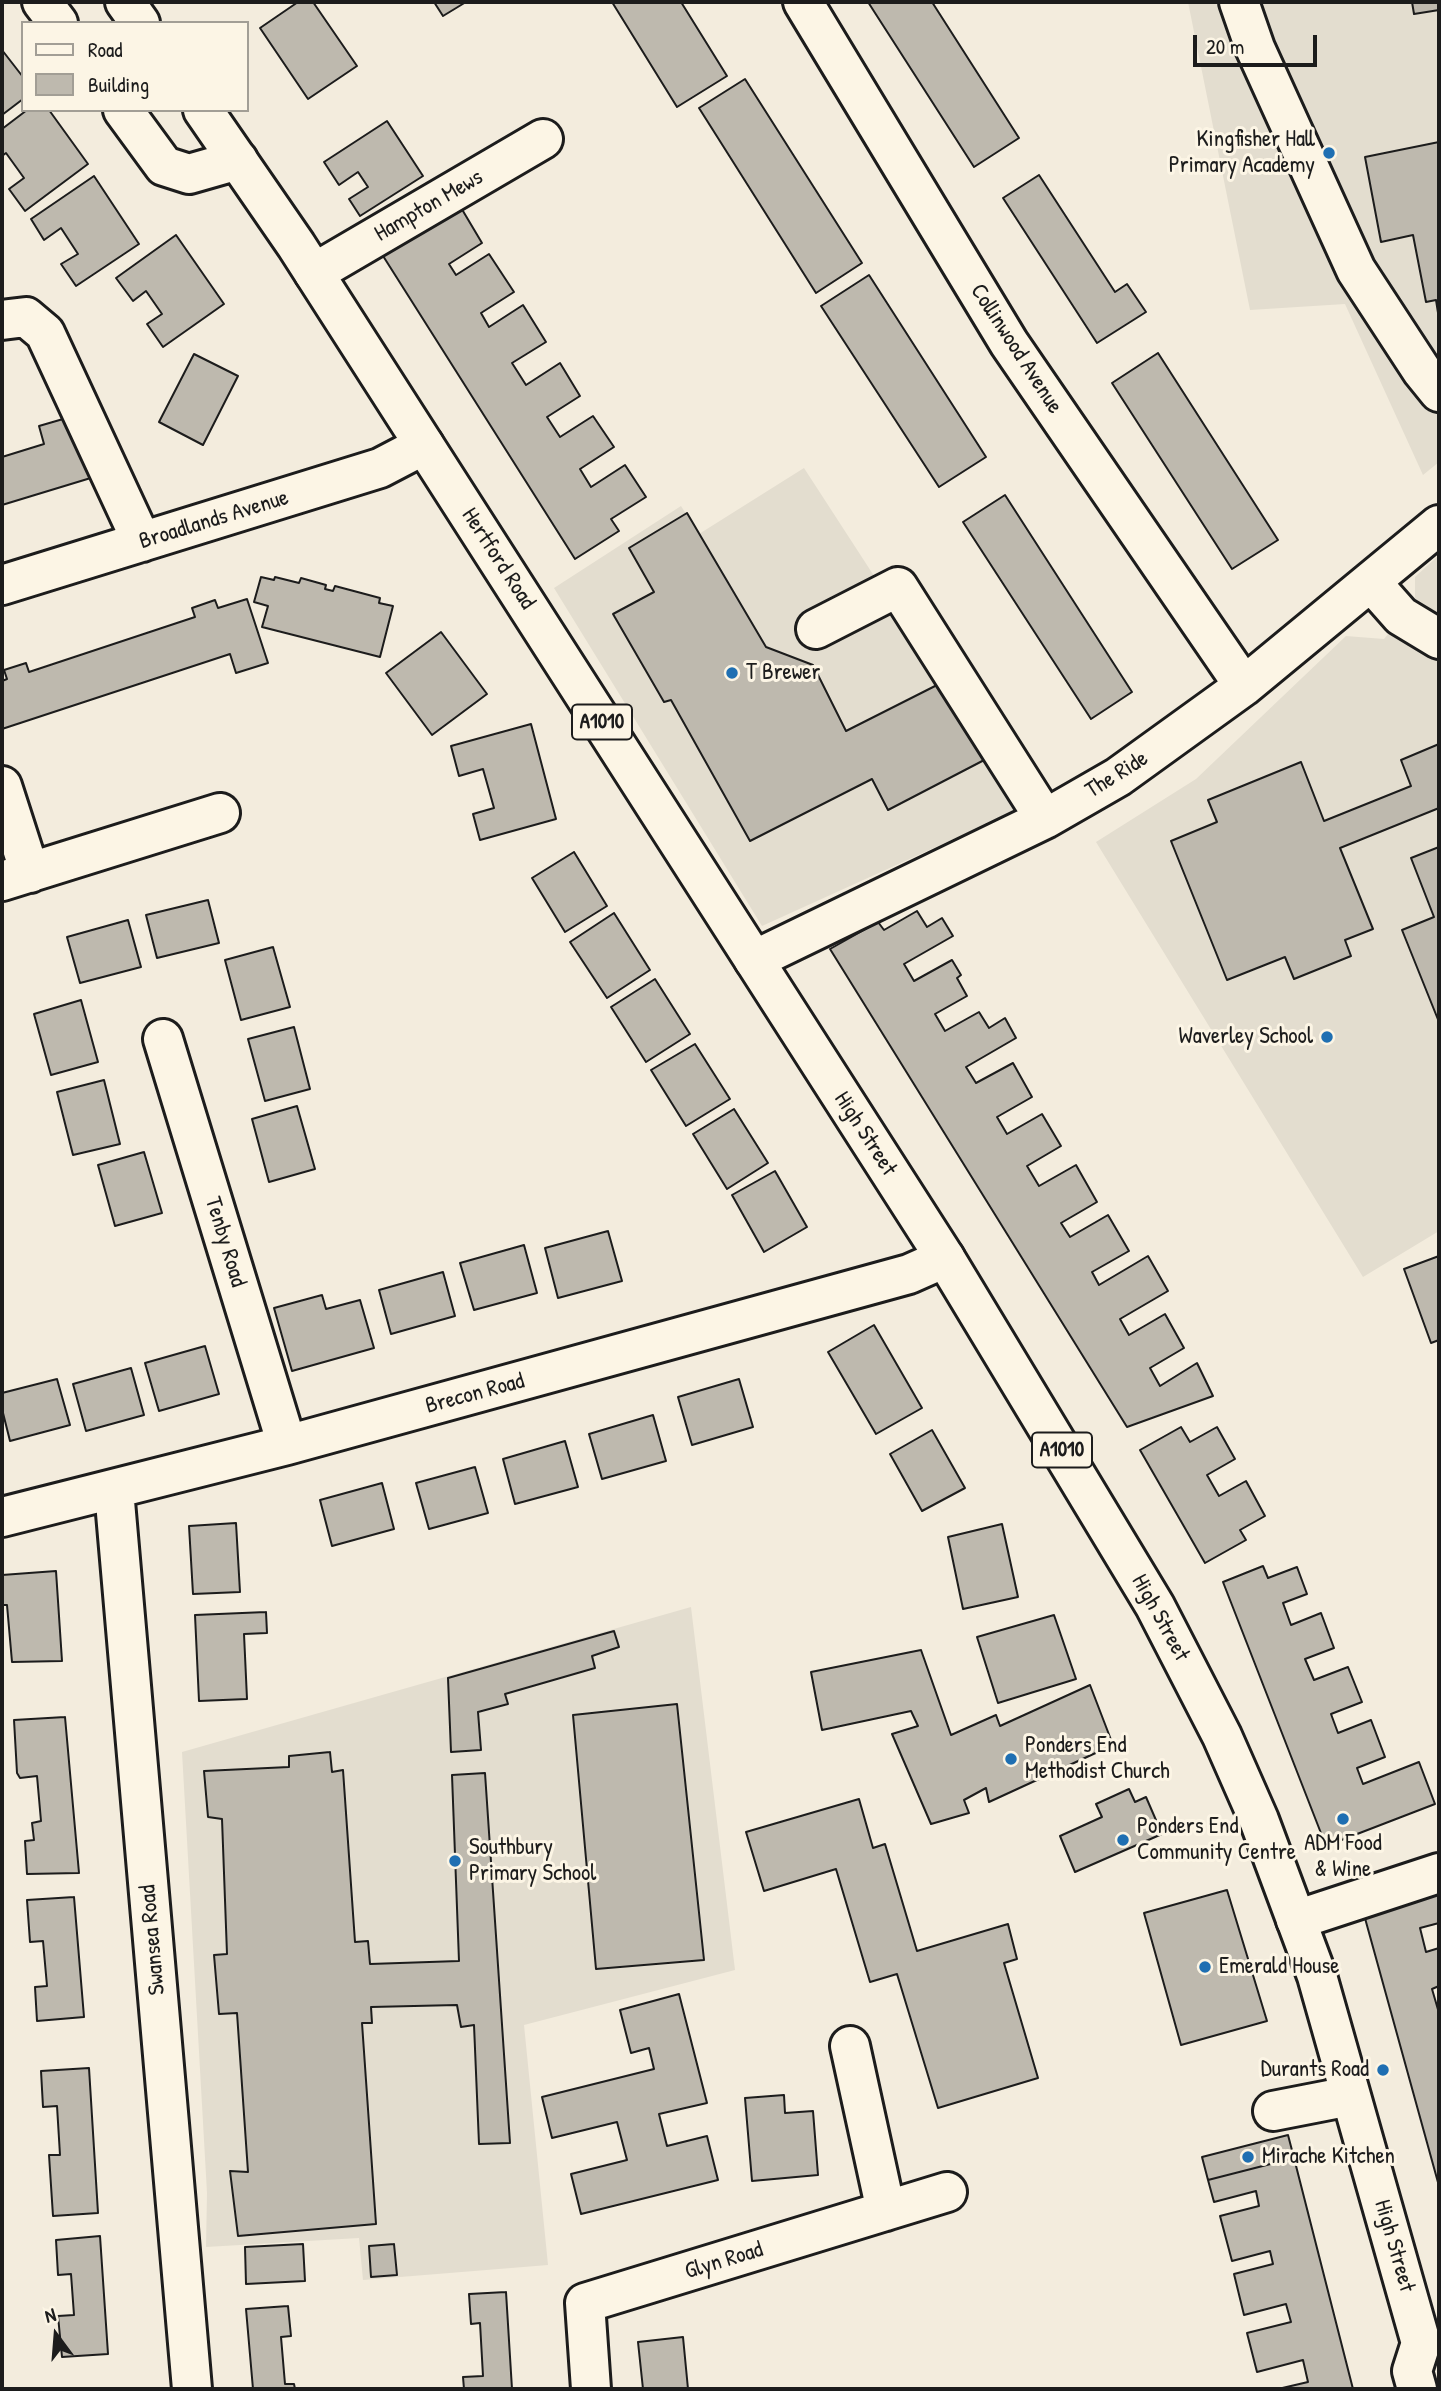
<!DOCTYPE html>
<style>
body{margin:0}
#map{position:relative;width:1441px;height:2391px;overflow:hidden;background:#f3ecdd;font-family:"Patrick Hand",sans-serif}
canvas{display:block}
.frame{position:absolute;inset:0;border:4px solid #1c1c1c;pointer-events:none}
.legend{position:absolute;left:21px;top:21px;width:228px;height:91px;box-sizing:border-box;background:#fcf5e5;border:2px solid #a29e95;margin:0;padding:9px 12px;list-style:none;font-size:21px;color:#1c1c1c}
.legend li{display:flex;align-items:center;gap:14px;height:35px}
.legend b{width:35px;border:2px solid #a29e95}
.north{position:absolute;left:21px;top:2300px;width:70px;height:70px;-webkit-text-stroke:5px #fcf5e5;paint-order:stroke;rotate:344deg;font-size:19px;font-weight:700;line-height:28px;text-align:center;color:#1c1c1c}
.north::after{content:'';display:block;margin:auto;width:24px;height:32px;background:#1c1c1c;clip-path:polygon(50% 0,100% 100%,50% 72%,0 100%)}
.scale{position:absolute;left:1193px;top:35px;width:124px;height:32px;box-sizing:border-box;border:4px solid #1c1c1c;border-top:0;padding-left:9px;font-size:21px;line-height:24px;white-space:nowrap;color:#1c1c1c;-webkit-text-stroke:5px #fcf5e5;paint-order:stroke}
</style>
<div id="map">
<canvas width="1441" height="2391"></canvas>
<div class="frame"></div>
<ul class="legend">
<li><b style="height:9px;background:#fcf5e5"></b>Road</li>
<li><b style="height:19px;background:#beb9ae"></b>Building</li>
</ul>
<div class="north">N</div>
<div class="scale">20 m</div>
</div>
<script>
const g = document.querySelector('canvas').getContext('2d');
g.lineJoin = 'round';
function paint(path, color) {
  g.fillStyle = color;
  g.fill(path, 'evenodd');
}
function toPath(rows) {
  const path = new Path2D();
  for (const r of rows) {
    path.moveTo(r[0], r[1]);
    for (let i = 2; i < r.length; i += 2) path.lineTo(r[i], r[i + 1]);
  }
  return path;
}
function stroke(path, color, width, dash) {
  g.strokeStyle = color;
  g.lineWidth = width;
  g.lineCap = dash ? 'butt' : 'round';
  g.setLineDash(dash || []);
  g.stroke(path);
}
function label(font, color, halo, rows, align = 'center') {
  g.font = font + ' "Patrick Hand",sans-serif';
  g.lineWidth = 6;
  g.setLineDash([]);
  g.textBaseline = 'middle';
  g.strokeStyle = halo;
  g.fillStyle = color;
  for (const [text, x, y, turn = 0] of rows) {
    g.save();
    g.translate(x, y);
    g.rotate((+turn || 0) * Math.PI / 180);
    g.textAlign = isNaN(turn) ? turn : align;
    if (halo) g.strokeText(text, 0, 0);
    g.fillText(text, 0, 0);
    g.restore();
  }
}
paint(toPath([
 [1188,2,1439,2,1439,462,1423,475,1345,304,1250,310],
 [804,468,1024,807,762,926,554,588,681,506,699,534],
 [1439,555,1439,1231,1363,1277,1096,842,1196,779,1346,636,1384,639,1415,601,1415,577],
 [691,1607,735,1970,524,2025,548,2265,363,2280,359,2238,206,2247,207,2193,182,1752]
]), '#e3ddcf');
const building = toPath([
 [298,2,313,2,357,66,308,99,260,28,298,2],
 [434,2,466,2,443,16,434,2],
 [612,2,681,2,727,76,677,107,612,2],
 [868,2,932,2,1019,138,974,167,868,2],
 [1412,2,1439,2,1439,10,1414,14,1412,2],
 [2,50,23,77,23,99,2,115,2,50],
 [745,79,862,263,816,293,699,108,745,79],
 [27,110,49,110,88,164,25,211,9,189,24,178,6,153,2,156,2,129,27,110],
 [387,121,423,176,360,216,349,199,368,187,358,172,339,185,324,162,387,121],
 [1439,142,1439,319,1436,300,1426,302,1413,235,1381,242,1365,157,1439,142],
 [1039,175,1115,292,1127,284,1146,312,1097,343,1003,198,1039,175],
 [94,176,139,244,76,286,61,264,78,254,61,228,44,240,31,219,94,176],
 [460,206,482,243,449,264,456,275,489,254,514,292,481,313,489,327,523,305,546,342,512,363,526,385,560,363,580,396,547,417,560,437,593,416,614,447,580,469,591,487,625,465,646,497,611,519,619,531,575,559,378,248,460,206],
 [176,235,224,304,163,347,147,324,162,314,146,291,133,301,116,278,176,235],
 [869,275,986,457,939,487,821,306,869,275],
 [1158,353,1278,540,1232,569,1112,383,1158,353],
 [194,354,238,376,203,445,159,422,194,354],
 [70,417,94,477,2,505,2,457,44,444,39,426,70,417],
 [1005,495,1132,692,1091,719,963,522,1005,495],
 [687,513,766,647,813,665,846,731,943,682,990,757,888,810,872,779,750,841,671,700,664,702,613,614,654,592,629,548,687,513],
 [261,577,274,580,275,577,299,583,301,578,326,585,325,589,333,591,335,586,380,598,379,603,393,606,380,657,262,627,268,606,254,602,261,577],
 [247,599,268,663,236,673,230,654,2,729,2,681,7,679,4,670,26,663,29,672,195,617,192,608,215,600,218,608,247,599],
 [441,632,487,694,432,735,386,673,441,632],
 [531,724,556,819,480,840,473,814,494,808,483,769,459,776,451,746,531,724],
 [1439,744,1439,808,1340,848,1373,929,1345,940,1351,956,1294,979,1285,957,1227,980,1171,841,1217,822,1208,800,1301,762,1324,821,1411,786,1401,760,1439,744],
 [1439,847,1439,1022,1402,930,1434,917,1411,858,1439,847],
 [574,852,607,906,565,932,532,878,574,852],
 [208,900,219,943,157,958,146,915,208,900],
 [917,911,927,927,942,918,953,936,904,964,914,981,952,960,961,975,957,978,967,996,935,1014,945,1031,979,1012,989,1028,1005,1018,1016,1038,966,1067,976,1083,1013,1063,1032,1097,997,1117,1007,1134,1042,1114,1061,1146,1027,1166,1039,1186,1076,1165,1097,1202,1061,1223,1070,1237,1108,1215,1129,1251,1092,1272,1099,1285,1148,1256,1168,1291,1120,1319,1129,1335,1165,1314,1184,1348,1150,1368,1160,1386,1197,1363,1213,1396,1127,1427,830,949,878,922,884,930,917,911],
 [614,913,650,970,607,998,570,942,614,913],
 [128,920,141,967,80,983,67,937,128,920],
 [273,947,290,1007,241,1020,225,960,273,947],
 [655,979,690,1034,646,1062,611,1007,655,979],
 [81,1000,98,1062,51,1075,34,1014,81,1000],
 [294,1027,310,1089,265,1101,248,1039,294,1027],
 [695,1044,730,1099,686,1126,651,1070,695,1044],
 [104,1080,120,1144,73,1155,57,1092,104,1080],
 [297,1106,315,1169,269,1182,252,1119,297,1106],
 [734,1109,768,1163,727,1189,693,1134,734,1109],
 [144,1152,162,1213,115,1226,98,1165,144,1152],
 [775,1171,807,1227,764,1252,732,1195,775,1171],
 [608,1231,622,1281,558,1298,545,1248,608,1231],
 [524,1245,537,1293,474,1310,460,1263,524,1245],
 [1439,1256,1439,1340,1431,1343,1404,1269,1439,1256],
 [443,1272,455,1316,391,1334,379,1290,443,1272],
 [322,1295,326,1309,360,1300,374,1348,292,1371,274,1308,322,1295],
 [874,1325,922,1408,876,1434,828,1352,874,1325],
 [205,1346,219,1394,159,1411,145,1363,205,1346],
 [131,1368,144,1415,86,1431,73,1384,131,1368],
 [57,1379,70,1425,10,1441,2,1409,2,1393,57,1379],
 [739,1379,753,1427,692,1445,678,1397,739,1379],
 [653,1415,666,1461,602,1479,589,1434,653,1415],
 [1181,1427,1190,1442,1217,1427,1235,1459,1207,1475,1219,1496,1246,1481,1265,1516,1240,1530,1246,1540,1205,1563,1140,1450,1181,1427],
 [932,1430,965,1488,922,1511,890,1454,932,1430],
 [565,1441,578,1487,515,1504,503,1459,565,1441],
 [475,1467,488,1513,429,1529,416,1483,475,1467],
 [382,1483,394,1529,332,1546,320,1500,382,1483],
 [236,1523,240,1592,193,1594,189,1526,236,1523],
 [1002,1524,1018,1597,963,1609,948,1537,1002,1524],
 [1263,1566,1268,1578,1297,1567,1307,1594,1283,1603,1291,1625,1321,1613,1334,1648,1305,1659,1314,1680,1348,1667,1362,1702,1331,1714,1338,1733,1371,1720,1385,1757,1357,1768,1363,1784,1419,1762,1435,1804,1326,1846,1223,1582,1263,1566],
 [56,1571,62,1661,12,1662,7,1605,2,1605,2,1575,56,1571],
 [266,1612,267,1633,244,1634,247,1699,199,1701,195,1615,266,1612],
 [1054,1615,1076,1679,998,1703,977,1637,1054,1615],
 [614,1631,619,1647,592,1656,595,1668,505,1694,508,1704,478,1712,481,1750,451,1752,448,1678,614,1631],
 [921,1650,951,1735,996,1715,1000,1726,1090,1685,1113,1745,989,1802,986,1788,964,1800,969,1813,931,1824,892,1734,918,1726,911,1711,822,1730,811,1672,921,1650],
 [677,1704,704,1960,596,1969,573,1715,677,1704],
 [65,1717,79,1873,27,1874,25,1841,34,1840,32,1823,41,1821,37,1776,20,1778,17,1773,14,1720,65,1717],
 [330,1752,332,1772,343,1770,355,1942,368,1941,370,1964,459,1961,452,1775,485,1773,510,2143,479,2144,474,2025,461,2027,457,2005,371,2007,372,2023,362,2023,376,2224,238,2236,230,2171,248,2172,237,2013,219,2014,214,1955,227,1954,222,1819,208,1817,204,1771,289,1767,289,1756,330,1752],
 [1129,1789,1135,1802,1146,1797,1162,1834,1075,1872,1060,1836,1102,1817,1096,1804,1129,1789],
 [859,1799,873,1848,885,1844,917,1951,1008,1924,1017,1959,1004,1963,1038,2078,938,2108,897,1974,870,1982,836,1869,764,1891,746,1832,859,1799],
 [1227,1890,1267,2021,1181,2045,1144,1913,1227,1890],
 [1439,1890,1439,1923,1420,1928,1426,1952,1439,1948,1439,1986,1432,1989,1439,2013,1439,2186,1363,1911,1439,1890],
 [74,1897,84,2017,37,2021,35,1987,47,1986,43,1941,30,1942,27,1900,74,1897],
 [679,1994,707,2103,659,2114,667,2146,707,2136,718,2180,581,2214,571,2174,627,2160,617,2122,552,2138,542,2097,654,2069,649,2048,631,2053,620,2010,679,1994],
 [89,2068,98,2213,53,2216,49,2155,60,2155,57,2106,43,2107,41,2071,89,2068],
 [784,2095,785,2113,813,2111,818,2175,752,2181,745,2098,784,2095],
 [1288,2135,1294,2158,1208,2180,1202,2157,1288,2135],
 [1294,2158,1353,2389,1278,2389,1308,2382,1303,2360,1257,2372,1247,2333,1291,2322,1286,2304,1244,2315,1234,2274,1273,2264,1270,2251,1232,2261,1220,2216,1259,2206,1256,2191,1214,2202,1208,2180,1294,2158],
 [100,2236,108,2354,62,2357,58,2316,74,2315,71,2274,58,2275,56,2240,100,2236],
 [303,2244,305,2281,246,2284,245,2247,303,2244],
 [394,2244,397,2275,371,2277,369,2246,394,2244],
 [506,2292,512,2389,464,2389,463,2377,483,2376,480,2323,471,2324,469,2294,506,2292],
 [288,2306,291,2336,281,2337,285,2384,294,2384,295,2389,253,2389,246,2309,288,2306],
 [683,2337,688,2389,643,2389,638,2342,683,2337]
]);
paint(building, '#beb9ae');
stroke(building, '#1c1c1c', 2);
const minor = toPath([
 [42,2,58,23],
 [803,2,1009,343,1244,686],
 [1239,2,1255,48,1356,270,1422,371,1439,392],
 [123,110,164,166,189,174,238,160],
 [314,273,543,139],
 [2,320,26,317,45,333,142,542],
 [1371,582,1401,616,1439,639],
 [2,585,380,468,424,445],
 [816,629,898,587,1045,819],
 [2,786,30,873],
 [2,881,220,813],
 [754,960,1045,819,1118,777,1244,686,1439,525],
 [163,1039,287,1445],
 [114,1490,192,2389],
 [2,1517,287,1445,909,1274,945,1258],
 [1296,1920,1439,1873],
 [850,2046,886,2211],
 [1273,2111,1350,2096],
 [591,2389,585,2303,947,2192]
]);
const major = toPath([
 [125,2,140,23],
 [203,110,296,245,945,1258,1155,1606,1222,1736,1259,1820,1317,1976,1421,2343,1412,2371,1417,2389]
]);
stroke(minor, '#1c1c1c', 44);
stroke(major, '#1c1c1c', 44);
stroke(minor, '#fcf5e5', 38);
stroke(major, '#fcf5e5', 38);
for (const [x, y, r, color] of [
 [1329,153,7,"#1f6fb2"],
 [732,673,7,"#1f6fb2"],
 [1327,1037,7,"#1f6fb2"],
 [1011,1759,7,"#1f6fb2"],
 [1343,1819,7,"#1f6fb2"],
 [1123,1840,7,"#1f6fb2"],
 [455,1861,7,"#1f6fb2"],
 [1205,1967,7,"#1f6fb2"],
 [1383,2070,7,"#1f6fb2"],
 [1248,2157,7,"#1f6fb2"]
]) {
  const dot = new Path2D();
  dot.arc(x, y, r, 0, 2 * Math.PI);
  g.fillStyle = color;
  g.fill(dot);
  stroke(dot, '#fcf5e5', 2.5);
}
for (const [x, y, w] of [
 [602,722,60],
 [1062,1450,60]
]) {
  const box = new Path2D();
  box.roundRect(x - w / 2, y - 17.5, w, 35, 5);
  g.fillStyle = '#fcf5e5';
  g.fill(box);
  stroke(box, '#1c1c1c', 2);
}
label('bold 21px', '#1c1c1c', null, [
 ["A1010",602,722],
 ["A1010",1062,1450]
]);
label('23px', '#1c1c1c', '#fcf5e5', [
 ["Kingfisher Hall",1315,140,"right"],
 ["Primary Academy",1315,166,"right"],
 ["T Brewer",746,673],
 ["Waverley School",1313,1037,"right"],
 ["Ponders End",1025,1746],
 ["Methodist Church",1025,1772],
 ["Ponders End",1137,1827],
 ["Community Centre",1137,1853],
 ["ADM Food",1343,1844,"center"],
 ["& Wine",1343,1870,"center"],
 ["Southbury",469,1848],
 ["Primary School",469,1874],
 ["Emerald House",1219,1967],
 ["Durants Road",1369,2070,"right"],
 ["Mirache Kitchen",1262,2157]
], 'left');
label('23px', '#1c1c1c', '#fcf5e5', [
 ["Hampton Mews",429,206,-30],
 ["Collinwood Avenue",1016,349,57],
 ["Broadlands Avenue",214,520,-17],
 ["Hertford Road",498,559,57],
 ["The Ride",1117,775,-32],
 ["High Street",865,1134,57],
 ["Tenby Road",225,1242,73],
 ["Brecon Road",475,1394,-15],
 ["High Street",1160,1618,61],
 ["Swansea Road",153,1940,-95],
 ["High Street",1394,2246,74],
 ["Glyn Road",724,2261,-17]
]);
</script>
